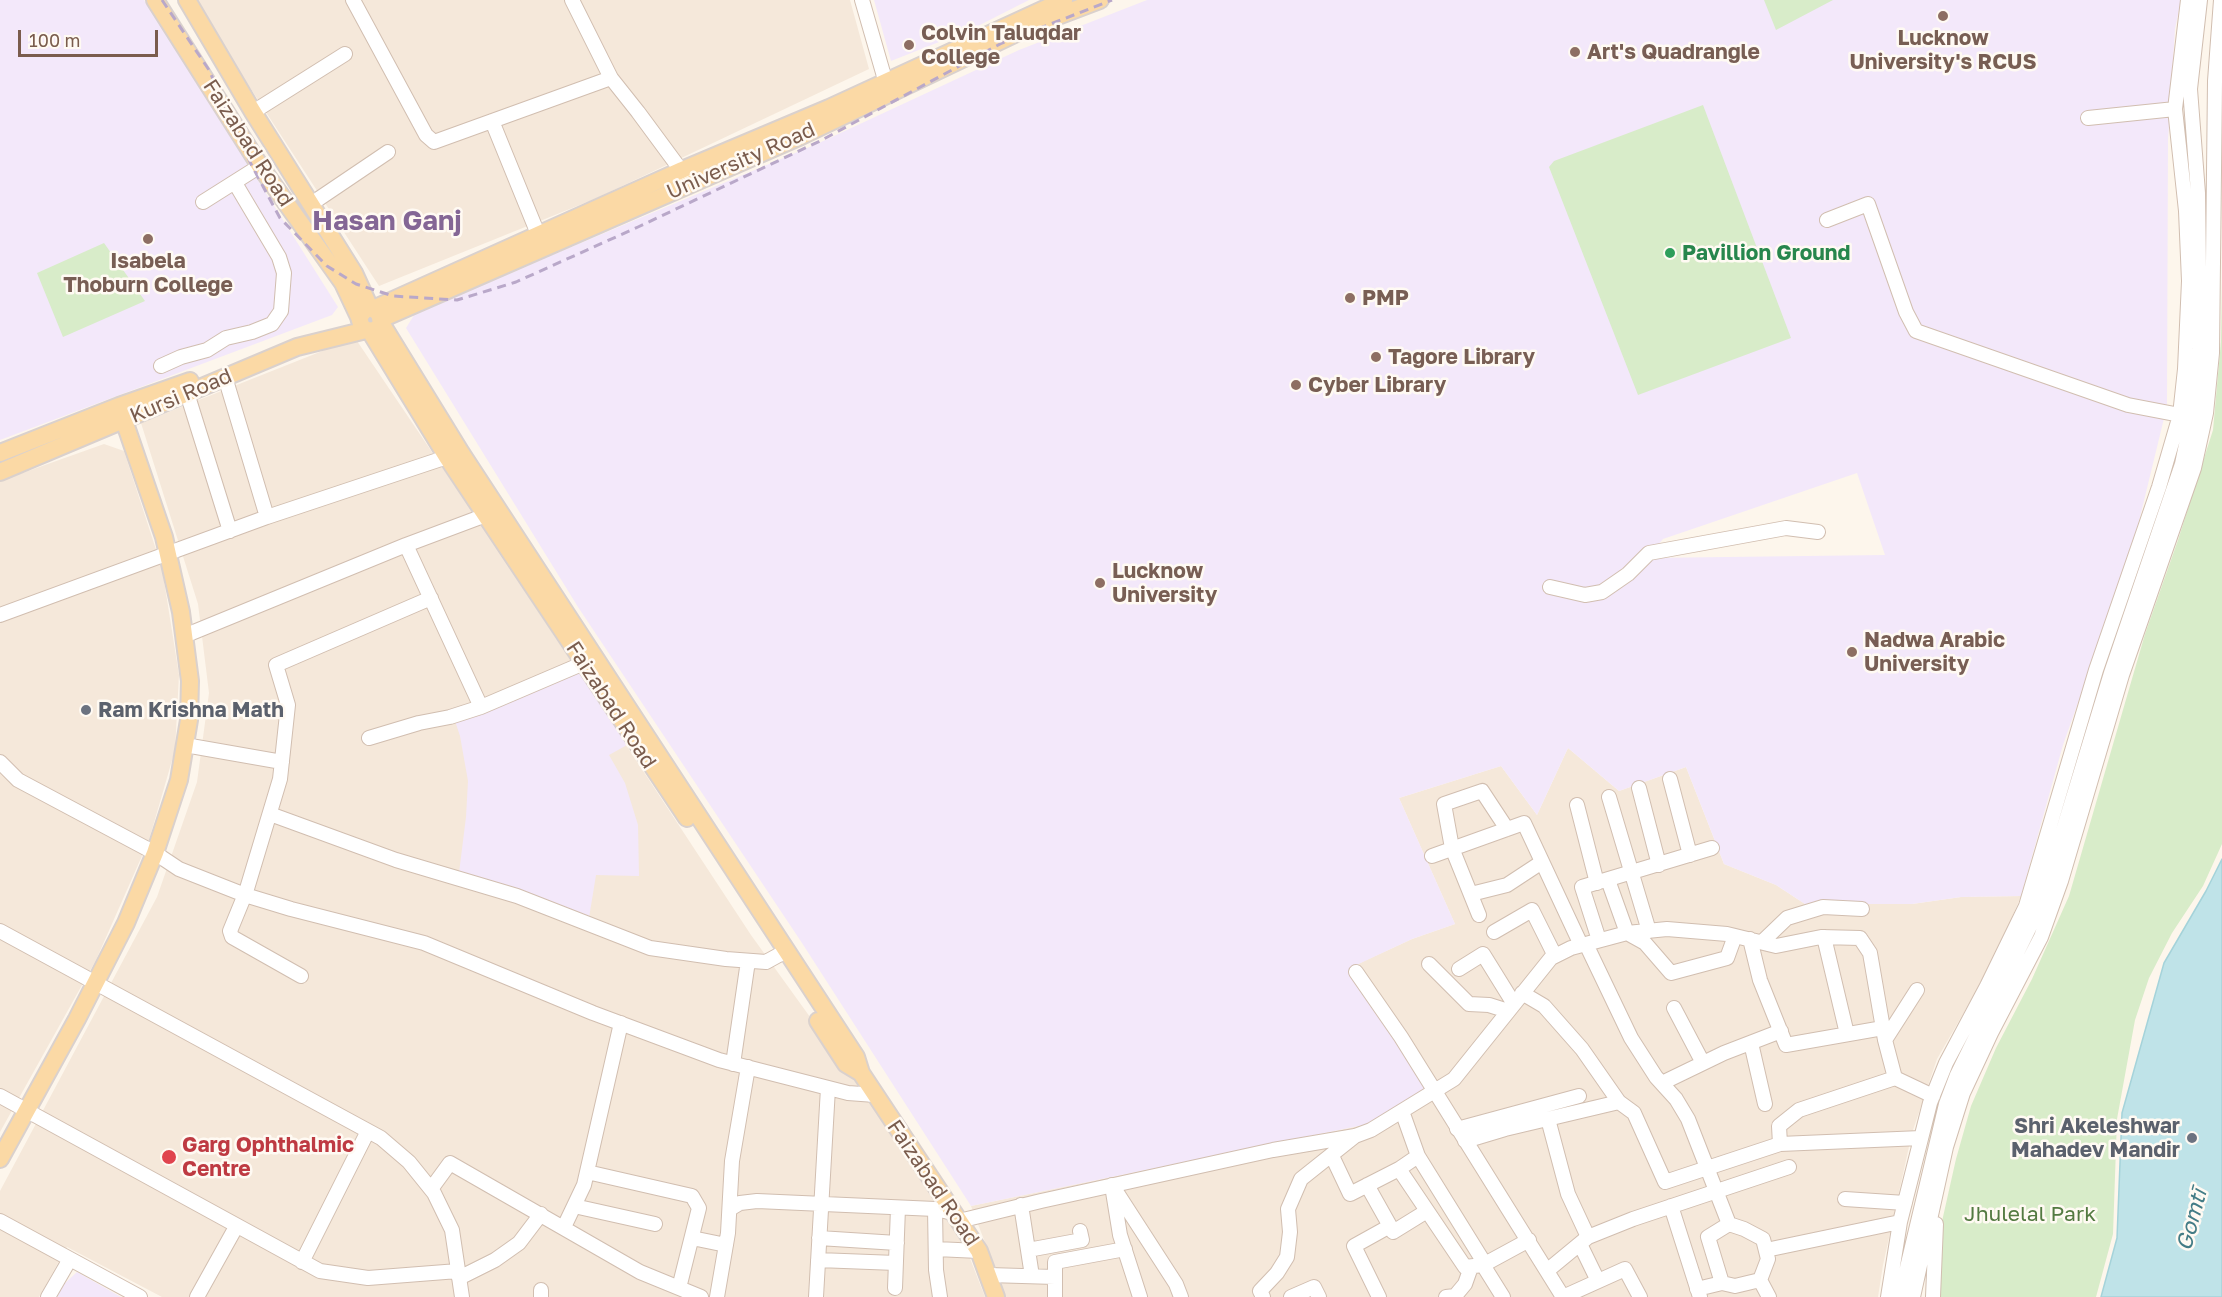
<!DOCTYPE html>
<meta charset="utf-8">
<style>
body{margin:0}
#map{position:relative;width:2222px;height:1297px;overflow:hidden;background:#fdf6ec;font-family:"Golos Text",sans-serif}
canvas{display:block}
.scale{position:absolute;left:18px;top:30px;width:140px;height:27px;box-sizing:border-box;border:3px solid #7a5c4d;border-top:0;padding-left:8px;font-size:18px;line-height:21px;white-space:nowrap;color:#7a5c4d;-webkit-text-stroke:4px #fffaf3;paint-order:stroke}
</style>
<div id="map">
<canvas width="2222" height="1297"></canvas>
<div class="scale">100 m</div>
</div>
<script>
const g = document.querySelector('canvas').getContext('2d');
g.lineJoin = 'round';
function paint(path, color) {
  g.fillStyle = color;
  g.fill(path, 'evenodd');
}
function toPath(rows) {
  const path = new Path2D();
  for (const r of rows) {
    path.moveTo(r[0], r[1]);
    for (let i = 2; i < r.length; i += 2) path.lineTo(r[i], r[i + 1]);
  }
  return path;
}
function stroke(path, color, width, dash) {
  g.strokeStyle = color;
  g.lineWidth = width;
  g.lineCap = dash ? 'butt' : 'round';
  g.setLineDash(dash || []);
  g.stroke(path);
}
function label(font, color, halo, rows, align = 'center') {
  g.font = font + ' "Golos Text",sans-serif';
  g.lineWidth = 5;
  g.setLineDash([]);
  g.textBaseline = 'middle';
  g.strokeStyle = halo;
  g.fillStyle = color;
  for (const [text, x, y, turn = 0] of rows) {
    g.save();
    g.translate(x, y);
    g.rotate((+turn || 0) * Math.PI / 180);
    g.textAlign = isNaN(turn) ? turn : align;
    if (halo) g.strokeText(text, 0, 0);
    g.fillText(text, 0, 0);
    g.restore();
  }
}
paint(toPath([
 [193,0,850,0,869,69,597,198,379,286],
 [355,338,490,538,751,935,874,1106,964,1243,985,1297,162,1297,67,1247,39,1297,0,1297,0,1191,157,897,197,782,209,693,198,604,141,423],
 [104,444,124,451,162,568,179,675,175,750,149,840,96,960,0,1132,0,481],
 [1568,748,1619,791,1686,767,1724,864,1776,885,1805,904,1912,904,1961,897,2021,896,1993,962,1937,1059,1912,1133,1883,1265,1878,1297,1006,1297,971,1206,1373,1123,1428,1088,1349,968,1412,939,1455,924,1399,798,1501,766,1537,815]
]), '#f5e8da');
paint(toPath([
 [0,0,144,0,338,307,332,315,0,440],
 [874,0,1029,0,972,29,891,61],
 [1147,0,2181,0,2175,29,2168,140,2167,406,2132,550,2063,745,2021,896,1961,897,1912,904,1805,904,1776,885,1724,864,1686,767,1619,791,1568,748,1537,815,1501,766,1399,798,1455,924,1412,939,1350,968,1428,1088,1373,1123,971,1206,802,943,578,607,406,328,416,312,819,143,1019,50],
 [1857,473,1885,555,1647,558,1663,539],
 [580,668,627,745,609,755,625,783,638,825,639,876,596,875,589,918,459,873,466,817,468,781,460,736,455,721],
 [77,1272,121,1297,57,1297,63,1285]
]), '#f3e8fa');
paint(toPath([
 [1764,0,1833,0,1776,30],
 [1703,105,1791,338,1638,395,1549,167,1554,161],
 [104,243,145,301,63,337,37,273],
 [2222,281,2222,844,2203,886,2172,933,2149,978,2135,1020,2117,1119,2113,1234,2096,1297,1925,1297,1956,1159,1971,1106,1996,1048,2032,979,2069,896,2145,634,2178,540,2213,430,2221,341]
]), '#d8ecc9');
const water = toPath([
 [2222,859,2222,1297,2101,1297,2117,1238,2122,1113,2164,963,2206,891,2222,859]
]);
paint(water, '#bfe3e8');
stroke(water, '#a5d3da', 1.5);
const minor = toPath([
 [353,0,426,135,434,142,611,78],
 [572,0,611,78,638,112,686,177],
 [862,0,888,90],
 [253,112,345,54],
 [2088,118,2175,109],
 [492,121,538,234],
 [203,202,260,166],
 [311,204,388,152],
 [1827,220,1868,204,1906,312,1916,331,2128,405,2180,415],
 [161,366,181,357,207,350,226,338,252,332,272,324,281,311,284,273,279,257,235,183],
 [225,377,267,517],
 [187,393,230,531],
 [406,545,481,707],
 [1550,587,1585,595,1602,592,1628,574,1649,553,1786,528,1818,532],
 [0,615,267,517,456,454],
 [184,636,406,545,494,512],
 [369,738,419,723,450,717,481,707,584,663,590,658],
 [185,745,282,762],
 [0,762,18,780,155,853,179,869,245,895,291,909,424,943,593,1013,719,1060,848,1093,875,1095],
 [1670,779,1690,855],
 [1639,788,1659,865],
 [1609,797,1649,931],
 [1577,805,1597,883],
 [270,814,396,860,517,896,650,948,726,959,766,962,786,951],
 [1432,856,1524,823,1581,945],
 [1608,880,1627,933,1645,943,1671,973,1727,958,1735,936],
 [1471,894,1507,885,1542,862],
 [1479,915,1452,848,1444,804,1482,791,1507,829],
 [0,931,381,1138,409,1162,434,1193,452,1230,462,1297],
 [1494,932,1532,910,1555,956],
 [1824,937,1847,1034],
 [1750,939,1760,980,1786,1045,1883,1028],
 [1599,940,1582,887,1712,848],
 [1762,942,1787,918,1823,907,1862,909],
 [1586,944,1631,1038,1656,1077,1676,1099,1688,1119,1729,1224,1744,1229,1763,1239,1768,1259,1760,1280,1769,1297],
 [1429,964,1469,1004,1489,1005,1508,1011],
 [1459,969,1483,954,1514,1004],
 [1356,972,1401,1037,1563,1297],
 [301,976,232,937,230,931,246,892,280,779,288,705,276,665,431,598],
 [1522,993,1544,1006,1582,1049,1619,1102,1634,1113,1665,1182,1780,1144,1779,1126,1799,1110,1895,1078],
 [1674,1008,1703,1063],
 [1885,1040,1917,990],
 [1751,1043,1765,1104],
 [733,1064,748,961],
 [1662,1083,1724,1053,1781,1031],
 [0,1096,320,1271,368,1278,458,1271],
 [1402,1111,1418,1156,1485,1264],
 [1548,1119,1568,1194,1588,1237],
 [1457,1129,1579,1096],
 [1465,1141,1505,1129,1619,1102],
 [1780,1144,1921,1138],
 [1332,1156,1350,1194,1399,1169,1418,1156],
 [1399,1169,1465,1267,1483,1265,1529,1240],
 [587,1172,692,1196,699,1208,679,1288],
 [1112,1185,1176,1284,1181,1297],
 [1367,1185,1390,1226,1354,1246,1379,1297],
 [431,1189,450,1163,640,1272,701,1297],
 [1113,1192,1120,1235,1140,1297],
 [1845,1199,1905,1203],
 [1021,1205,1032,1276],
 [574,1206,655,1224],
 [1671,1206,1700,1297],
 [730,1209,740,1203,757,1201,935,1209,953,1213],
 [935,1209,936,1270,940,1297],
 [0,1221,140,1297],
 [959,1221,1041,1201,1273,1150,1355,1136,1371,1130,1454,1079,1551,958,1571,948,1627,933,1667,929,1727,934,1776,946,1821,937,1860,938,1870,953,1885,1040,1895,1078,1933,1096],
 [1390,1226,1393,1232,1427,1211],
 [564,1227,584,1185,621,1023],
 [692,1238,726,1245],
 [819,1238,897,1243],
 [1580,1244,1598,1281],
 [936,1249,979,1251],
 [1028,1250,1082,1240,1080,1231],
 [1766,1250,1900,1222],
 [818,1260,896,1263],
 [302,1262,368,1131],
 [1483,1265,1503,1297],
 [1548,1270,1588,1237,1633,1219,1789,1167],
 [989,1275,1055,1277],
 [459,1278,495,1260,519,1243,541,1214],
 [1722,1283,1708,1237,1729,1224],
 [895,1288,898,1208],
 [1697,1289,1722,1283,1735,1286,1760,1280],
 [541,1290,541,1297],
 [48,1297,70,1259],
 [197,1297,236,1227],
 [717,1297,728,1233,732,1161,748,1067],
 [816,1297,828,1088],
 [1055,1297,1055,1262,1125,1249],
 [1263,1297,1260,1291,1277,1273,1287,1257,1290,1232,1288,1209,1301,1179,1355,1136],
 [1291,1297,1314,1287,1319,1297],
 [1446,1297,1455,1296,1465,1284,1471,1267],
 [1563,1297,1625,1269,1640,1297],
 [1888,1297,1900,1222,1930,1103,1946,1063,1987,986,2026,906,2096,670,2159,487,2180,415,2185,369,2189,281,2186,211,2175,109,2188,0],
 [1900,1297,1946,1104,1957,1075,2040,906,2111,673,2182,464,2191,421,2200,349,2198,193,2190,89,2200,0],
 [1913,1297,1946,1147,1963,1093,1991,1033,2041,937,2061,881,2122,675,2194,468,2206,413,2212,353,2215,81,2221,0],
 [1933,1297,1936,1224]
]);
const major = toPath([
 [155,0,260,166,343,283,359,317],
 [187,0,253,112,354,273,370,308],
 [373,309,682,170,829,108,1064,0],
 [381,319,801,136,1029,27,1100,0],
 [381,323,377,329,370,331,362,328,359,317,366,309,373,309,379,313,381,323,461,453,856,1057,861,1073,979,1251,996,1297],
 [370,331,447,457,687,818],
 [0,453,119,406,190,381],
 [0,472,297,347,366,330],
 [818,1021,846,1064,861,1073],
 [0,1159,77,1019,126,923,155,853,179,780,189,720,190,681,181,612,164,537,119,406]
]);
stroke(minor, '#d1beb0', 16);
stroke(major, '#dad1cd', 20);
stroke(minor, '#fff', 14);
stroke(major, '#fbd9a5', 16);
stroke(toPath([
 [162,0,209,70,251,164,280,218,327,266,356,284,393,296,457,300,516,282,638,227,820,141,1002,43,1112,0]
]), '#b9a8c9', 3, [9, 6]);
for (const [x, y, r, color] of [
 [1943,16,6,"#8d6e63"],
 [909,45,6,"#8d6e63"],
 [1575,52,6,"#8d6e63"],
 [148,239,6,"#8d6e63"],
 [1670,253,6,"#2e9e5b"],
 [1350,298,6,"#8d6e63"],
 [1376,357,6,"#8d6e63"],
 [1296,385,6,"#8d6e63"],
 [1100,583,6,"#8d6e63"],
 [1852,652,6,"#8d6e63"],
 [86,710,6,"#6b7280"],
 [2192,1138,6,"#6b7280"],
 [169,1157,8,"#e0444e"]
]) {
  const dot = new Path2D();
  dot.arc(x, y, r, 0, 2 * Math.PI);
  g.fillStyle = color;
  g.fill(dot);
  stroke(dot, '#fffaf3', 2);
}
label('bold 21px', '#785e54', '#fffaf3', [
 ["Colvin Taluqdar",921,33],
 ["College",921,57],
 ["Lucknow",1943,38,"center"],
 ["University's RCUS",1943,62,"center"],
 ["Art's Quadrangle",1587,52],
 ["Isabela",148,261,"center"],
 ["Thoburn College",148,285,"center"],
 ["PMP",1362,298],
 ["Tagore Library",1388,357],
 ["Cyber Library",1308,385],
 ["Lucknow",1112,571],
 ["University",1112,595],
 ["Nadwa Arabic",1864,640],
 ["University",1864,664]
], 'left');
label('21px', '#7a5c4d', '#fffaf3', [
 ["Faizabad Road",248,143,57],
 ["University Road",741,161,-24],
 ["Kursi Road",181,396,-23],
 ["Faizabad Road",611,705,57],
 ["Faizabad Road",933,1183,56]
]);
label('bold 21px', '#27864d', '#fffaf3', [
 ["Pavillion Ground",1682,253]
], 'left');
label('bold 21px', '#5b616d', '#fffaf3', [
 ["Ram Krishna Math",98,710],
 ["Shri Akeleshwar",2180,1126,"right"],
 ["Mahadev Mandir",2180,1150,"right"]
], 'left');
label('bold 21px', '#be3a42', '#fffaf3', [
 ["Garg Ophthalmic",182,1145],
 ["Centre",182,1169]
], 'left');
label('21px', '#537a41', '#fffaf3', [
 ["Jhulelal Park",2030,1214]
]);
label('italic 22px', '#437c86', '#fffaf3', [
 ["Gomtī",2192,1220,-75]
]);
label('bold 27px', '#846695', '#fffaf3', [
 ["Hasan Ganj",387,221]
]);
</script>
